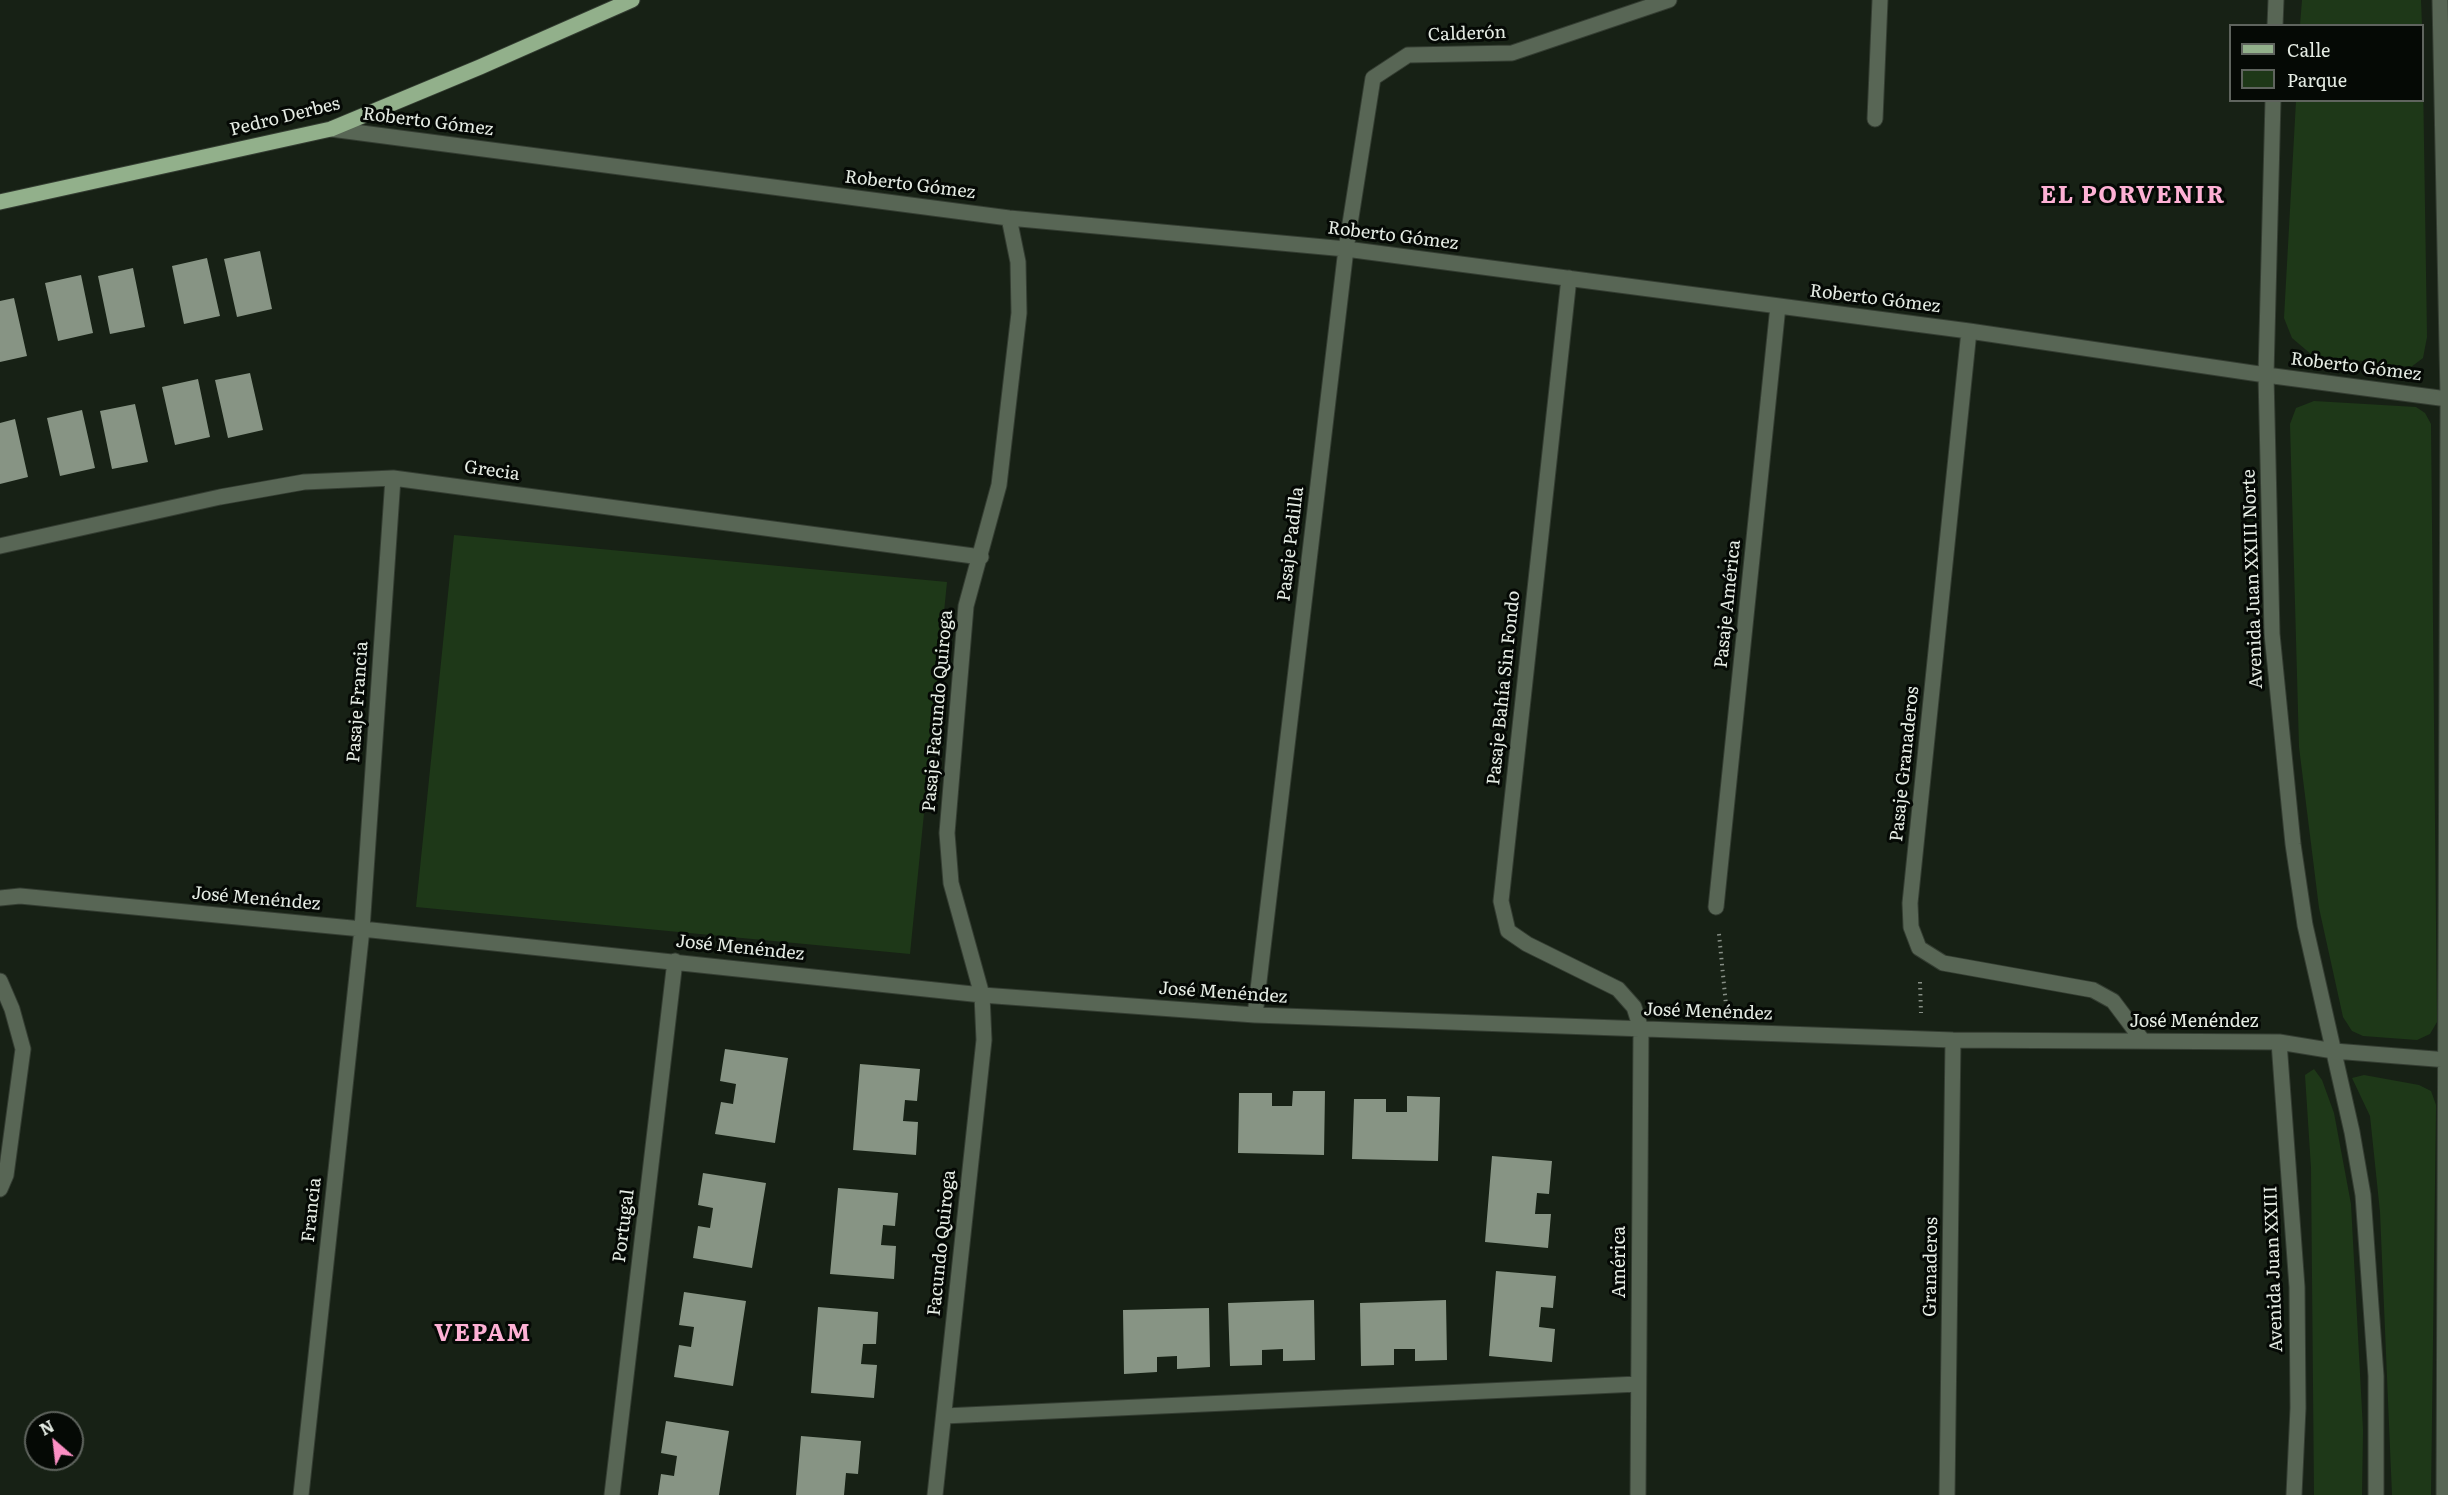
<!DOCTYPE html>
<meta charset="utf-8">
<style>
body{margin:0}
#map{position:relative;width:2448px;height:1495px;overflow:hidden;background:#172115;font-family:Literata,serif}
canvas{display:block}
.legend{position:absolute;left:2229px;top:24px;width:195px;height:78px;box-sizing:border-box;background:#050905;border:2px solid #5f645e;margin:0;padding:8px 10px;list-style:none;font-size:18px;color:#e5ece4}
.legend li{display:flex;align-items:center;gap:12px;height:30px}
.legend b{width:30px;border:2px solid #5f645e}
.north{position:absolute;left:24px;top:1411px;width:60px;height:60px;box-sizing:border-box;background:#050905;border:2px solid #5f645e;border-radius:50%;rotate:332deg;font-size:16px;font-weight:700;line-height:24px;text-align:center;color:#e5ece4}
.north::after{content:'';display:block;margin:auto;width:21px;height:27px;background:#fb8fc4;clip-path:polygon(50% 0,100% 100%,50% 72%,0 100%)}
</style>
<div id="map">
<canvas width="2448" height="1495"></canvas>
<ul class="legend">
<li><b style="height:8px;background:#92b08b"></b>Calle</li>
<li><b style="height:16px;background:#1e3818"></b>Parque</li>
</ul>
<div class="north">N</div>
</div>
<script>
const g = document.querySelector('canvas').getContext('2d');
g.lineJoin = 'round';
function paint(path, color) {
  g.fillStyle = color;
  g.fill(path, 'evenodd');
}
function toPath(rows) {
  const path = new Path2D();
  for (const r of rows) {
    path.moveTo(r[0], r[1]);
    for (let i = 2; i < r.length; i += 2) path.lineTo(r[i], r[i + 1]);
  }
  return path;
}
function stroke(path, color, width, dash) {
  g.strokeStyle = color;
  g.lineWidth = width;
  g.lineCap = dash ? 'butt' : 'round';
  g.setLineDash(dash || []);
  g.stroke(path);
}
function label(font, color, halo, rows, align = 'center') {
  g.font = font + ' Literata,serif';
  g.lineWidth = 6;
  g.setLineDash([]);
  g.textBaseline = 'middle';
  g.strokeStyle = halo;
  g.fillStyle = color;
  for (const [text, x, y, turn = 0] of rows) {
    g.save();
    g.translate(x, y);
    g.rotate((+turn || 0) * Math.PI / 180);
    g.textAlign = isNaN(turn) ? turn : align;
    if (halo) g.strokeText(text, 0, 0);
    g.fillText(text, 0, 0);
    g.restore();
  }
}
paint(toPath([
 [2302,0,2421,0,2422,25,2300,25],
 [2423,77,2427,337,2423,358,2411,367,2312,355,2292,338,2284,318,2296,101,2422,100],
 [2314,401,2416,407,2425,413,2431,424,2437,1022,2430,1034,2417,1040,2363,1036,2352,1031,2343,1017,2319,908,2299,747,2290,424,2296,408],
 [454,535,947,582,910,954,416,907],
 [2314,1069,2322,1080,2334,1113,2351,1204,2363,1430,2362,1495,2314,1495,2311,1168,2305,1075],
 [2364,1075,2419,1085,2431,1091,2436,1105,2431,1495,2392,1495,2380,1212,2370,1116,2352,1078]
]), '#1e3818');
paint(toPath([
 [260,251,272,309,237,317,224,259],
 [207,258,220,316,184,324,172,266],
 [133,268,145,327,110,334,98,276],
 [81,275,93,333,58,341,45,283],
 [14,298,27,356,0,362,0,301],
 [250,373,263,430,228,438,215,380],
 [198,379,210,437,175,445,162,387],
 [135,404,148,462,112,469,100,411],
 [82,410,95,468,60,476,47,418],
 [15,419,28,477,0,484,0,423],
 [725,1049,788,1058,775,1143,715,1134,721,1102,733,1104,736,1084,720,1081],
 [860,1064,920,1069,917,1101,905,1100,903,1121,918,1122,916,1155,853,1150],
 [1293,1091,1325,1091,1324,1155,1238,1153,1239,1093,1272,1093,1272,1106,1292,1106],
 [1407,1096,1440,1097,1438,1161,1352,1159,1354,1099,1386,1099,1386,1112,1407,1112],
 [1492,1156,1552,1161,1549,1194,1537,1193,1535,1214,1551,1214,1548,1248,1485,1242],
 [703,1173,766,1183,752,1268,693,1258,698,1226,710,1228,713,1208,698,1205],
 [838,1188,898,1193,895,1226,883,1225,881,1245,896,1246,894,1279,830,1274],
 [1496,1271,1556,1276,1553,1308,1541,1307,1539,1327,1555,1329,1552,1362,1489,1356],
 [684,1292,746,1301,733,1386,674,1377,679,1345,691,1347,694,1327,679,1325],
 [1314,1300,1315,1360,1283,1361,1283,1349,1262,1350,1262,1365,1230,1366,1228,1303],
 [1446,1300,1447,1360,1415,1361,1415,1349,1394,1349,1394,1365,1361,1366,1360,1303],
 [818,1307,878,1312,876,1344,863,1344,861,1364,877,1365,874,1398,811,1393],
 [1209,1308,1210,1367,1177,1369,1177,1356,1157,1357,1157,1372,1124,1374,1123,1310],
 [666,1421,729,1431,719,1495,658,1495,661,1474,674,1476,677,1456,661,1453],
 [801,1436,861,1441,858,1474,846,1473,844,1495,796,1495]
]), '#879484');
const minor = toPath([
 [2440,0,2448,397],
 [2275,26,2276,0],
 [2273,100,2266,375,2272,634,2293,844,2305,925,2352,1132,2363,1195,2376,1376,2376,1495],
 [1875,119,1880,0],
 [331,129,1009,218,1346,249,1969,331,2266,375,2448,399],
 [1569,278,1501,901,1508,931,1527,944,1618,989,1634,1007,1641,1029,1638,1495],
 [1969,331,1910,903,1911,927,1919,948,1943,963,2093,990,2113,1001,2143,1041],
 [0,546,220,497,304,482,393,478,981,557],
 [0,898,20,896,362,929,982,995,1255,1015,1953,1040,2279,1042,2334,1051,2448,1060],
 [1716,907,1778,306],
 [0,981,12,1009,23,1049,6,1175,0,1189],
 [1255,1015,1346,249,1373,78,1408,55,1512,53,1669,0],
 [2279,1042,2297,1287,2298,1408,2294,1495],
 [944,1416,1638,1384],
 [301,1495,362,929,393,478],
 [612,1495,675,961],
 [935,1495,984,1040,982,995,951,883,947,833,966,606,999,485,1019,313,1018,262,1009,218],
 [1947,1495,1953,1040],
 [2444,1495,2448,404]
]);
const major = toPath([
 [0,202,331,129,480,67,632,0]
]);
stroke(minor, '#343d32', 17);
stroke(major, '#343d32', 17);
stroke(toPath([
 [1719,934,1726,1005],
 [1920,982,1921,1013]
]), '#878f86', 4, [1.5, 4.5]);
stroke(minor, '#586655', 15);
stroke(major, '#92b08b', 15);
label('18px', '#e5ece4', '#050905', [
 ["Calderón",1467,34,-2],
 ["Pedro Derbes",285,117,-14],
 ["Roberto Gómez",428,122,7],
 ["Roberto Gómez",910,185,7],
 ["Roberto Gómez",1393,236,7],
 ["Roberto Gómez",1875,299,7],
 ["Roberto Gómez",2356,367,7],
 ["Grecia",492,471,8],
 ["Pasaje Padilla",1291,544,-83],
 ["Avenida Juan XXIII Norte",2253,579,-92],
 ["Pasaje América",1728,604,-84],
 ["Pasaje Bahía Sin Fondo",1504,688,-84],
 ["Pasaje Francia",358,702,-86],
 ["Pasaje Facundo Quiroga",938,711,-85],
 ["Pasaje Granaderos",1905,764,-84],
 ["José Menéndez",256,899,5],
 ["José Menéndez",740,948,6],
 ["José Menéndez",1223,993,4],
 ["José Menéndez",1708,1012,2],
 ["José Menéndez",2194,1022],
 ["Francia",312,1210,-84],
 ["Portugal",624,1226,-83],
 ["Facundo Quiroga",942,1243,-84],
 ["América",1620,1262,-90],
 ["Granaderos",1931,1267,-89],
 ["Avenida Juan XXIII",2274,1269,-92]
]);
g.letterSpacing = '1.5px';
label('bold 24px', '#feb1d5', '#050905', [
 ["EL PORVENIR",2133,196],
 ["VEPAM",483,1334]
]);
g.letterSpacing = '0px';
</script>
